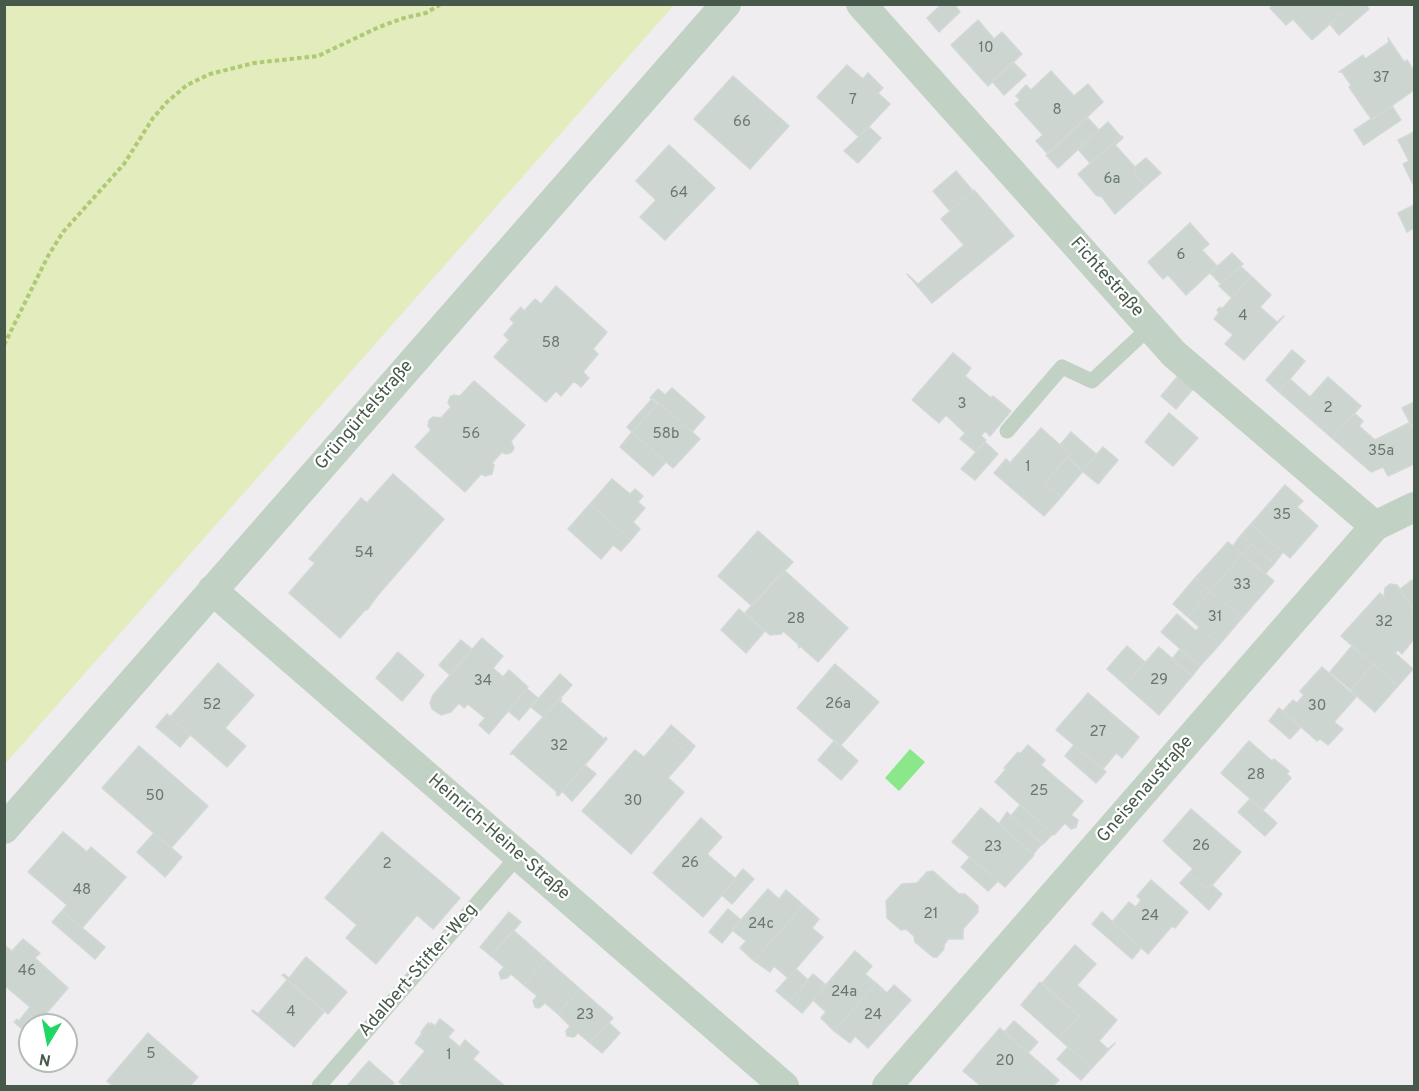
<!DOCTYPE html>
<meta charset="utf-8">
<style>
body{margin:0}
#map{position:relative;width:1419px;height:1091px;overflow:hidden;background:#efedf0;font-family:Overpass,sans-serif}
canvas{display:block}
.frame{position:absolute;inset:0;border:6px solid #46594b;pointer-events:none}
.north{position:absolute;left:18px;top:1013px;width:60px;height:60px;box-sizing:border-box;background:#fff;border:2px solid #b5bdb7;border-radius:50%;rotate:190deg;font-size:16px;font-weight:700;line-height:24px;text-align:center;color:#46594b}
.north::after{content:'';display:block;margin:auto;width:21px;height:27px;background:#1fd762;clip-path:polygon(50% 0,100% 100%,50% 72%,0 100%)}
</style>
<div id="map">
<canvas width="1419" height="1091"></canvas>
<div class="frame"></div>
<div class="north">N</div>
</div>
<script>
const g = document.querySelector('canvas').getContext('2d');
g.lineJoin = 'round';
function paint(path, color) {
  g.fillStyle = color;
  g.fill(path, 'evenodd');
}
function toPath(rows) {
  const path = new Path2D();
  for (const r of rows) {
    path.moveTo(r[0], r[1]);
    for (let i = 2; i < r.length; i += 2) path.lineTo(r[i], r[i + 1]);
  }
  return path;
}
function stroke(path, color, width, dash) {
  g.strokeStyle = color;
  g.lineWidth = width;
  g.lineCap = dash ? 'butt' : 'round';
  g.setLineDash(dash || []);
  g.stroke(path);
}
function label(font, color, halo, rows, align = 'center') {
  g.font = font + ' Overpass,sans-serif';
  g.lineWidth = 4.5;
  g.setLineDash([]);
  g.textBaseline = 'middle';
  g.strokeStyle = halo;
  g.fillStyle = color;
  for (const [text, x, y, turn = 0] of rows) {
    g.save();
    g.translate(x, y);
    g.rotate((+turn || 0) * Math.PI / 180);
    g.textAlign = isNaN(turn) ? turn : align;
    if (halo) g.strokeText(text, 0, 0);
    g.fillText(text, 0, 0);
    g.restore();
  }
}
paint(toPath([
 [5,4,674,5,5,764,4,5]
]), '#e3ecbc');
paint(toPath([
 [910,749,925,762,899,791,885,778]
]), '#8ae88b');
const building = toPath([
 [942,4,954,4,960,12,939,32,927,18,942,4],
 [1274,4,1352,4,1312,40,1293,19,1286,25,1270,8,1274,4],
 [1352,4,1365,4,1369,9,1339,35,1330,24,1352,4],
 [978,20,994,39,1002,32,1022,54,988,86,951,45,978,20],
 [1388,38,1404,62,1407,60,1414,71,1414,90,1372,120,1349,87,1351,85,1342,72,1339,72,1363,55,1365,59,1389,42,1388,38],
 [1013,62,1026,75,1004,95,992,81,1013,62],
 [847,65,863,79,868,73,883,88,878,93,890,104,859,137,817,97,847,65],
 [1051,71,1074,96,1088,84,1103,102,1048,154,1036,141,1043,135,1015,104,1020,100,1016,96,1026,85,1031,90,1051,71],
 [733,76,789,126,750,169,694,119,733,76],
 [1392,106,1401,120,1364,145,1354,130,1392,106],
 [1087,117,1099,130,1058,168,1046,155,1087,117],
 [1108,122,1121,137,1090,163,1078,149,1108,122],
 [869,127,881,138,858,163,844,151,869,127],
 [1414,132,1414,186,1403,164,1409,161,1398,140,1414,132],
 [1122,136,1123,138,1115,145,1135,167,1134,173,1146,186,1115,214,1102,197,1096,195,1078,174,1122,136],
 [669,145,715,188,665,240,640,217,656,200,636,181,669,145],
 [1146,158,1161,173,1146,186,1134,173,1135,167,1146,158],
 [956,171,973,191,950,211,933,191,956,171],
 [974,190,1014,236,932,303,907,274,918,284,964,245,941,219,974,190],
 [1414,205,1414,228,1407,232,1398,213,1414,205],
 [1190,223,1209,244,1202,250,1217,266,1186,295,1168,275,1163,279,1148,262,1190,223],
 [1232,253,1243,264,1221,284,1210,273,1232,253],
 [1240,266,1251,276,1232,298,1219,286,1240,266],
 [1251,276,1271,295,1260,307,1277,322,1284,316,1244,360,1225,344,1233,335,1214,319,1219,313,1217,310,1220,307,1222,309,1251,276],
 [556,286,607,332,593,349,598,354,583,372,589,378,581,387,574,381,561,396,556,391,546,402,494,357,509,340,504,335,514,323,510,319,521,307,524,311,535,299,541,304,556,286],
 [1292,350,1305,361,1279,392,1266,380,1292,350],
 [953,353,971,368,965,376,991,398,993,396,1011,411,990,436,985,431,981,436,986,440,976,452,960,439,965,433,946,415,939,423,912,400,953,353],
 [1178,376,1193,389,1176,409,1161,396,1178,376],
 [1328,377,1361,406,1332,438,1279,392,1290,379,1310,397,1328,377],
 [474,381,525,425,511,441,514,448,512,452,506,454,502,452,492,463,494,465,492,474,485,476,481,474,465,492,415,447,431,430,428,426,429,420,433,417,441,418,451,407,448,403,450,397,453,395,460,396,474,381],
 [672,388,705,417,692,432,653,398,650,398,658,389,665,395,672,388],
 [652,399,657,404,632,432,627,427,652,399],
 [1414,402,1414,430,1402,408,1414,402],
 [659,403,700,439,673,468,632,432,659,403],
 [1169,413,1198,438,1173,466,1145,442,1169,413],
 [1354,413,1363,421,1359,426,1375,440,1411,422,1414,430,1414,464,1388,476,1383,467,1371,472,1332,438,1354,413],
 [1041,428,1070,454,1045,483,1061,497,1044,516,994,473,1006,459,1010,463,1041,428],
 [632,432,666,462,653,476,620,447,632,432],
 [1071,432,1096,454,1082,471,1067,457,1070,454,1060,445,1071,432],
 [985,442,998,454,975,480,961,469,985,442],
 [1103,447,1118,460,1098,484,1082,471,1103,447],
 [1067,457,1083,471,1061,497,1045,483,1067,457],
 [393,474,444,519,378,595,367,610,366,609,340,638,289,593,315,563,309,559,361,498,367,503,393,474],
 [612,479,630,494,635,489,643,496,638,502,645,508,633,522,640,529,631,540,590,504,612,479],
 [1285,485,1303,501,1297,507,1318,526,1290,558,1251,524,1285,485],
 [590,504,631,540,621,551,613,545,601,559,568,529,590,504],
 [1251,524,1283,552,1274,564,1241,535,1251,524],
 [758,531,793,562,752,606,718,576,758,531],
 [1241,535,1251,544,1242,554,1233,546,1241,535],
 [1228,542,1242,554,1210,591,1195,578,1228,542],
 [1251,544,1274,564,1265,574,1242,554,1251,544],
 [1242,554,1274,581,1242,618,1210,591,1242,554],
 [785,571,848,628,818,662,800,646,799,648,798,644,783,631,781,634,770,635,745,613,777,577,778,578,785,571],
 [1195,578,1210,591,1188,617,1173,604,1195,578],
 [1412,580,1414,584,1414,610,1400,589,1412,580],
 [1390,584,1397,585,1414,610,1414,639,1402,654,1398,650,1395,653,1413,669,1398,686,1341,636,1380,593,1384,597,1385,588,1390,584],
 [1210,591,1242,618,1219,645,1188,617,1210,591],
 [739,609,765,631,746,653,721,630,739,609],
 [1177,614,1196,631,1199,627,1219,645,1200,666,1161,632,1177,614],
 [482,638,503,656,493,668,503,677,509,670,528,687,489,734,479,725,485,718,468,704,464,708,459,703,451,712,441,715,432,709,430,703,433,695,482,638],
 [461,640,472,649,450,675,439,665,461,640],
 [1127,646,1145,662,1125,685,1107,669,1127,646],
 [1352,646,1373,664,1351,690,1330,672,1352,646],
 [1159,647,1192,676,1159,715,1125,685,1159,647],
 [1180,649,1200,666,1192,676,1172,659,1180,649],
 [398,652,424,675,402,701,376,678,398,652],
 [218,663,254,695,225,728,246,746,227,767,170,717,218,663],
 [835,664,879,702,840,746,797,708,835,664],
 [1373,664,1398,686,1375,712,1351,691,1373,664],
 [1322,667,1356,697,1334,722,1343,729,1328,745,1320,739,1317,741,1283,711,1293,700,1297,703,1304,695,1300,691,1322,667],
 [560,674,572,685,543,717,531,707,560,674],
 [527,689,538,698,519,720,508,711,527,689],
 [1088,693,1139,737,1122,758,1116,753,1103,769,1056,730,1088,693],
 [560,698,562,699,560,701,604,739,606,737,607,739,558,796,556,794,557,792,513,754,510,754,560,698],
 [1279,708,1301,727,1290,739,1269,721,1279,708],
 [167,714,190,735,180,747,156,727,167,714],
 [671,725,695,746,689,754,665,733,671,725],
 [665,733,689,754,668,778,684,792,631,854,582,811,635,750,644,757,665,733],
 [835,740,858,761,841,780,818,760,835,740],
 [1249,741,1272,761,1274,759,1289,771,1287,774,1291,778,1263,810,1221,773,1249,741],
 [1028,745,1045,760,1041,765,1083,801,1071,815,1078,820,1076,827,1071,829,1065,823,1054,835,995,782,1006,769,1004,768,1018,752,1020,754,1028,745],
 [1074,745,1106,772,1096,783,1065,756,1074,745],
 [139,746,208,806,171,848,102,788,139,746],
 [585,765,596,774,572,801,562,791,585,765],
 [1250,799,1277,823,1265,836,1238,812,1250,799],
 [1020,805,1053,834,1043,844,1011,816,1020,805],
 [981,808,1034,855,1005,887,952,842,981,808],
 [1191,809,1241,852,1208,890,1189,873,1193,869,1163,841,1191,809],
 [1007,812,1042,844,1033,854,999,824,1007,812],
 [701,818,722,837,707,854,736,879,703,917,653,873,701,818],
 [63,832,87,852,91,847,126,877,82,928,62,911,67,905,28,872,63,832],
 [382,832,460,898,433,929,417,915,376,964,346,938,357,925,325,898,382,832],
 [154,833,182,857,165,877,137,852,154,833],
 [970,857,998,881,988,891,961,867,970,857],
 [743,869,754,879,732,904,722,895,743,869],
 [933,871,959,894,965,894,978,906,978,912,963,929,963,939,948,939,944,945,944,949,937,957,933,957,915,942,914,936,906,929,901,930,887,918,886,901,902,884,917,883,927,872,933,871],
 [1189,873,1208,890,1212,885,1222,894,1209,910,1180,883,1189,873],
 [1151,880,1188,912,1175,928,1172,926,1148,954,1112,922,1129,902,1136,907,1141,900,1137,896,1151,880],
 [768,889,779,899,786,890,803,905,754,961,740,948,746,941,732,930,768,889],
 [803,905,819,919,812,928,823,937,788,978,774,966,770,972,754,961,803,905],
 [728,909,741,920,722,943,709,932,728,909],
 [62,911,105,947,95,959,52,922,62,911],
 [509,912,521,922,491,956,480,947,509,912],
 [1102,912,1141,948,1132,959,1092,924,1102,912],
 [513,930,546,959,524,985,511,974,507,978,501,979,499,973,504,967,491,956,513,930],
 [23,939,40,953,35,958,68,988,38,1023,26,1012,30,1007,4,985,4,945,12,951,23,939],
 [1075,945,1096,964,1077,985,1117,1020,1099,1041,1108,1049,1115,1043,1092,1068,1058,1038,1079,1016,1042,983,1075,945],
 [855,951,872,966,865,974,876,983,834,1031,821,1018,826,1012,813,1000,855,951],
 [306,957,347,992,328,1014,282,975,284,974,289,978,306,957],
 [546,959,580,989,558,1014,545,1003,539,1008,535,1007,533,1001,537,996,524,985,546,959],
 [796,969,808,980,789,1002,776,991,796,969],
 [813,974,826,985,802,1013,789,1002,813,974],
 [287,980,324,1012,294,1047,252,1011,253,1010,258,1014,287,980],
 [1040,982,1079,1016,1058,1038,1021,1005,1040,982],
 [876,983,887,993,894,985,911,1000,868,1048,855,1036,850,1043,834,1031,876,983],
 [580,989,613,1018,590,1043,578,1033,574,1037,567,1036,566,1031,570,1026,558,1014,580,989],
 [26,1012,43,1025,30,1025,30,1036,14,1022,17,1019,19,1021,26,1012],
 [440,1019,454,1030,448,1037,460,1047,465,1040,479,1052,473,1059,505,1086,404,1086,399,1082,425,1051,415,1043,422,1033,421,1032,428,1023,430,1025,431,1023,435,1026,440,1019],
 [1014,1021,1038,1042,1028,1053,1004,1032,1014,1021],
 [609,1023,620,1033,602,1053,590,1043,609,1023],
 [1000,1028,1059,1080,1053,1086,981,1086,963,1071,1000,1028],
 [148,1033,198,1077,190,1086,113,1086,107,1081,148,1033],
 [1068,1047,1092,1068,1081,1080,1057,1059,1068,1047],
 [369,1061,394,1083,391,1086,347,1086,369,1061]
]);
paint(building, '#ccd5d0');
stroke(building, '#d1d8d5', 1.5);
stroke(toPath([
 [4,345,48,256,63,232,124,164,153,118,167,102,187,85,210,74,254,63,318,56,379,27,404,18,426,13,441,4]
]), '#afc975', 4, [4.5, 3]);
stroke(toPath([
 [1007,431,1062,367,1092,381,1150,327],
 [319,1086,518,856]
]), '#c1d2c5', 15);
stroke(toPath([
 [861,4,1174,354,1375,526],
 [212,590,784,1086],
 [4,829,726,4],
 [887,1086,1375,526,1414,507]
]), '#c1d2c5', 30);
label('15px', '#68786c', null, [
 ["10",986,49],
 ["37",1381,79],
 ["7",853,101],
 ["8",1057,111],
 ["66",742,123],
 ["6a",1112,180],
 ["64",679,194],
 ["6",1181,256],
 ["4",1243,317],
 ["58",551,344],
 ["3",962,405],
 ["2",1328,409],
 ["56",471,435],
 ["58b",666,435],
 ["35a",1381,452],
 ["1",1028,468],
 ["35",1282,516],
 ["54",364,554],
 ["33",1242,586],
 ["31",1215,618],
 ["28",796,620],
 ["32",1384,623],
 ["29",1159,681],
 ["34",483,682],
 ["26a",838,705],
 ["52",212,706],
 ["30",1317,707],
 ["27",1098,733],
 ["32",559,747],
 ["28",1256,776],
 ["25",1039,792],
 ["50",155,797],
 ["30",633,802],
 ["26",1201,847],
 ["23",993,848],
 ["26",690,864],
 ["2",387,865],
 ["48",82,891],
 ["21",931,915],
 ["24",1150,917],
 ["24c",761,925],
 ["46",27,972],
 ["24a",844,993],
 ["4",291,1013],
 ["23",585,1016],
 ["24",873,1016],
 ["5",151,1055],
 ["1",449,1056],
 ["20",1005,1062]
]);
label('18px', '#46594b', '#fff', [
 ["Fichtestraße",1106,278,48],
 ["Grüngürtelstraße",365,416,-49],
 ["Gneisenaustraße",1146,790,-49],
 ["Heinrich-Heine-Straße",498,838,41],
 ["Adalbert-Stifter-Weg",419,971,-49]
]);
</script>
